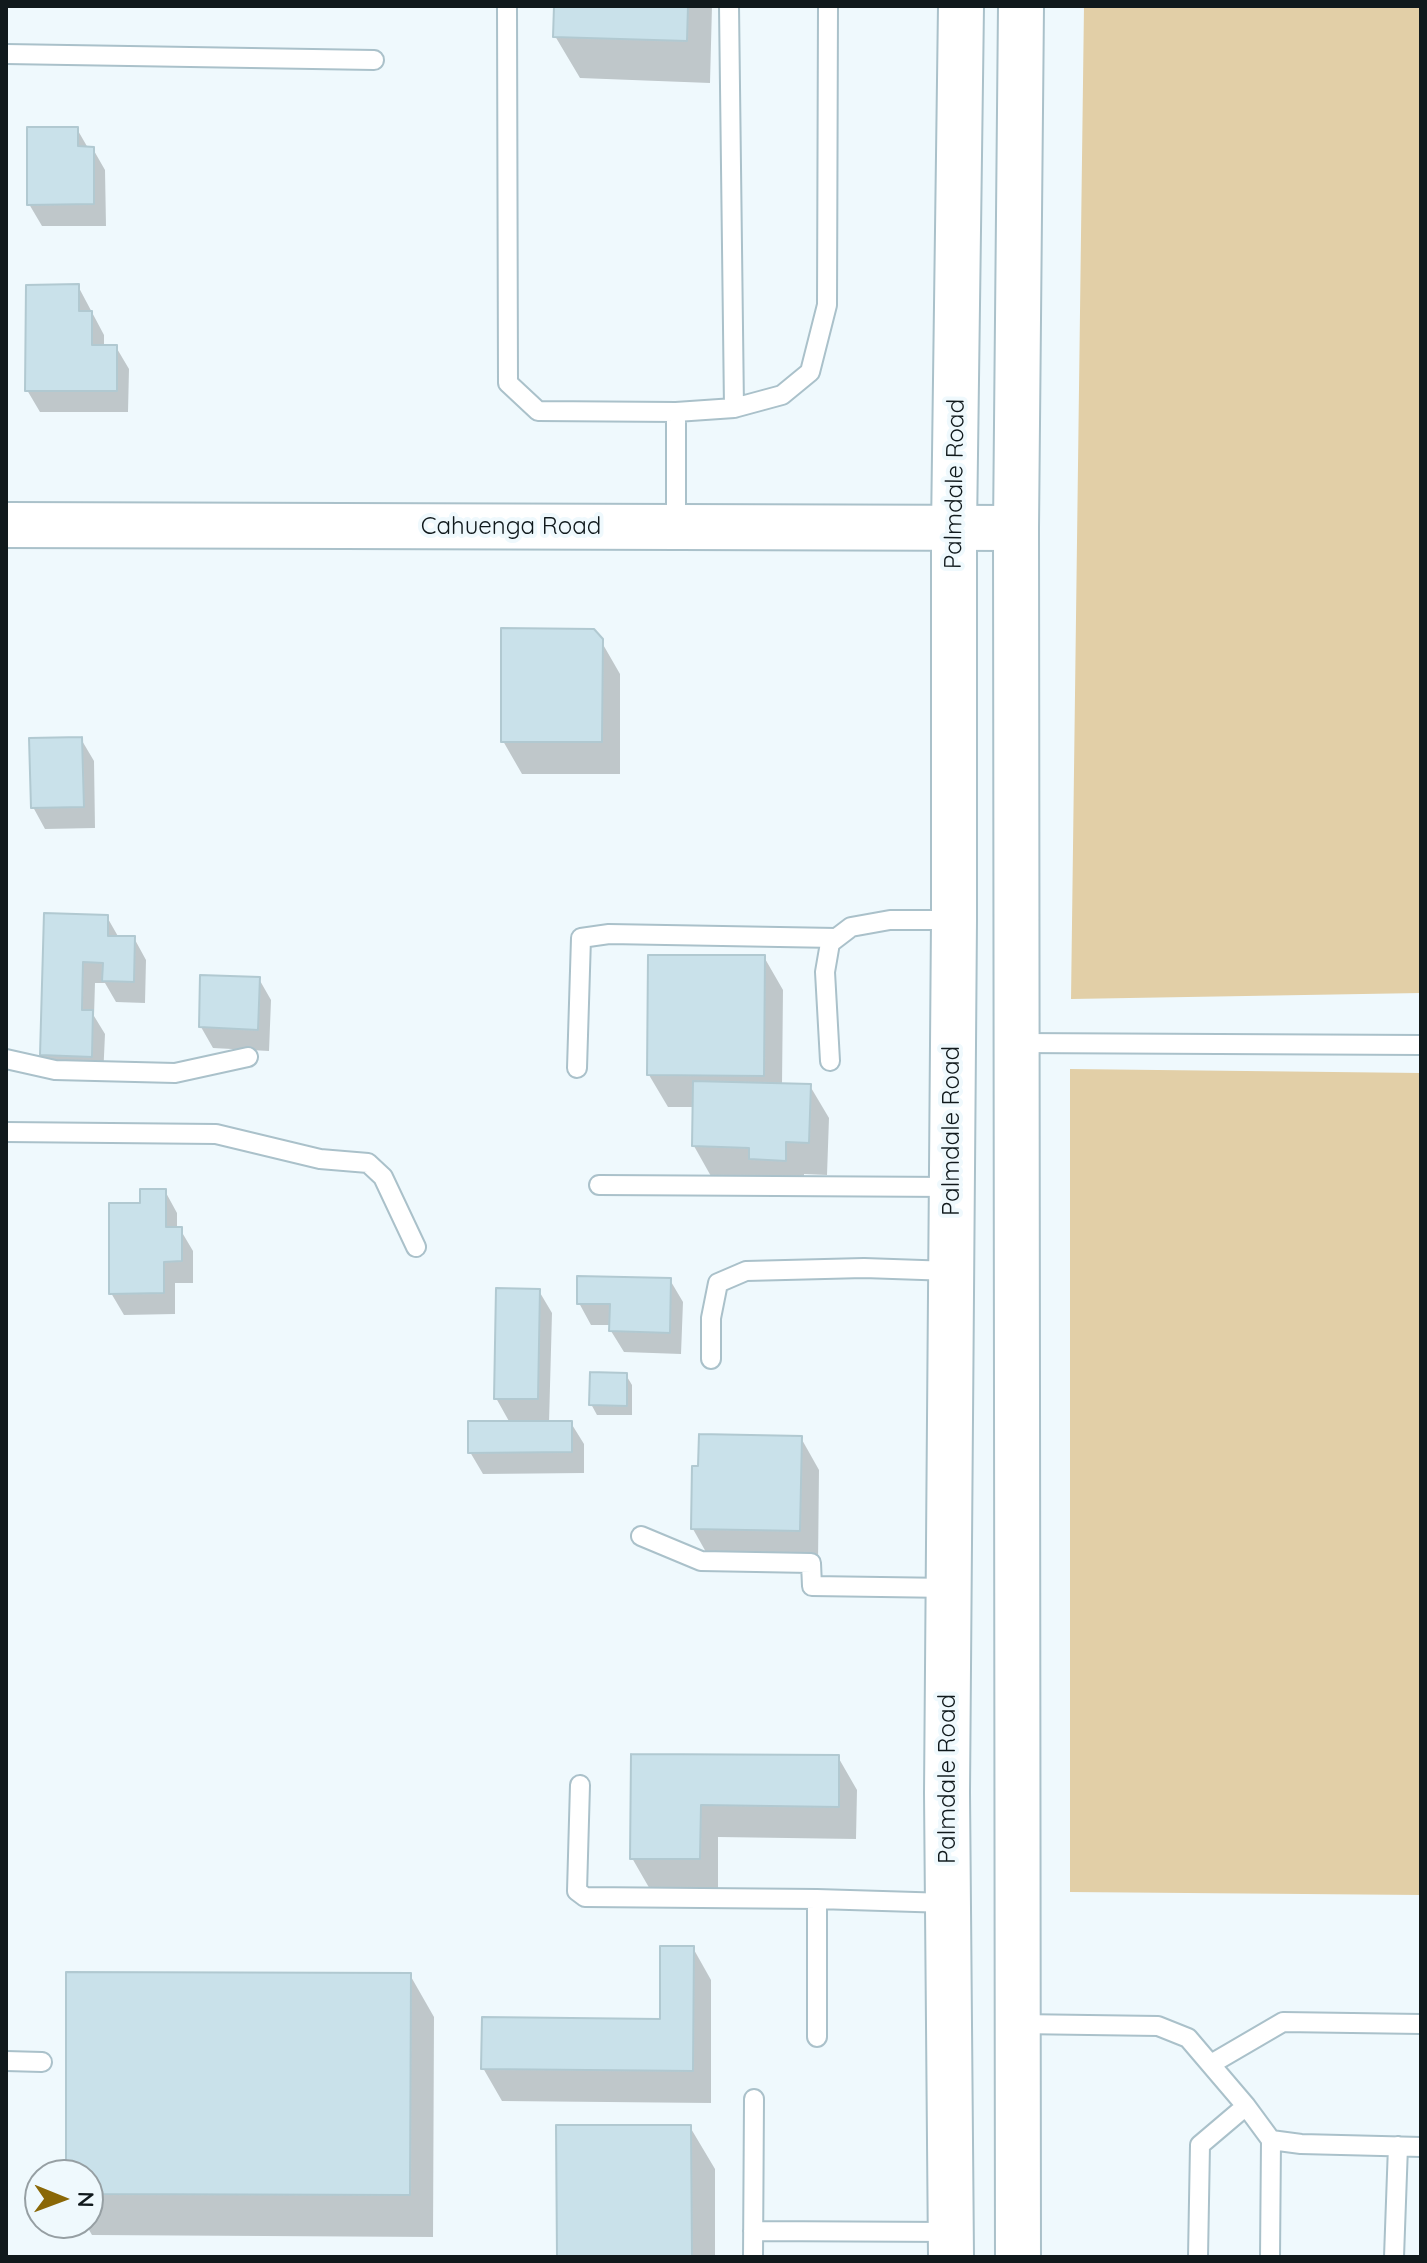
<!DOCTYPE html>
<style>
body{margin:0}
#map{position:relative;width:1427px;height:2263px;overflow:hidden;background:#eff9fd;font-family:Quicksand,sans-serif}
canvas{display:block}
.frame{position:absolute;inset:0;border:8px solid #10191c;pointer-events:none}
.north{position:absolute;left:24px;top:2159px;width:80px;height:80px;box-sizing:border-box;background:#eff9fd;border:2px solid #969fa3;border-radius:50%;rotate:91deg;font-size:22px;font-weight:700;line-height:32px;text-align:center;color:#10191c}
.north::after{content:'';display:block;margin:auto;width:28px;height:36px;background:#8a6807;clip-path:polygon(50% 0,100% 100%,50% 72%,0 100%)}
</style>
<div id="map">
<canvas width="1427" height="2263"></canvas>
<div class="frame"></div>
<div class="north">N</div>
</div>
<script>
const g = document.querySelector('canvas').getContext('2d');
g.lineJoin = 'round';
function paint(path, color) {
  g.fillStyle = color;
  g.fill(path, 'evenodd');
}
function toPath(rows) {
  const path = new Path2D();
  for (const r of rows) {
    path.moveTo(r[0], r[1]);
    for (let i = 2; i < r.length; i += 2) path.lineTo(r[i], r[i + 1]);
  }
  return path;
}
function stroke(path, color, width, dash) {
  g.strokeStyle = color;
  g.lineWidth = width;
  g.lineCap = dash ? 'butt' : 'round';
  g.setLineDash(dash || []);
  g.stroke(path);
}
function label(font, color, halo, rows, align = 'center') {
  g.font = font + ' Quicksand,sans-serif';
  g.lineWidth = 8;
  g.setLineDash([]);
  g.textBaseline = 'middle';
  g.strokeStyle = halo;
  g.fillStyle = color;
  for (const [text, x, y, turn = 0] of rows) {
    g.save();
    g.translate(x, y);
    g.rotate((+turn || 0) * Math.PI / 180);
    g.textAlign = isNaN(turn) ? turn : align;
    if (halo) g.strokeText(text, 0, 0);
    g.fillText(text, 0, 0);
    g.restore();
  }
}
paint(toPath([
 [1084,6,1421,6,1421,993,1071,999],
 [1070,1069,1421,1073,1421,1895,1070,1892]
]), '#e2cfa7');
paint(toPath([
 [556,6,712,6,710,83,580,78,555,36],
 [77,129,88,148,93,149,105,170,106,226,42,226,29,204],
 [78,286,104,335,104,347,116,347,129,369,128,412,40,412,27,390],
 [601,641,620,674,620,774,522,774,503,741],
 [81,739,94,761,95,828,45,829,33,807],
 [46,915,107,917,119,938,134,938,146,960,145,1003,116,1002,105,983,95,983,94,1016,105,1034,103,1078,54,1077,42,1055],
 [764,957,783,990,782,1085,810,1086,829,1118,827,1175,804,1174,804,1192,712,1178,694,1146,694,1107,668,1107,649,1075],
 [259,979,271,1000,269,1051,213,1048,201,1027],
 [165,1191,177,1213,177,1229,180,1229,193,1251,193,1283,175,1283,175,1314,124,1315,111,1293,142,1205],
 [670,1280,683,1302,681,1354,624,1352,611,1331,611,1325,591,1325,579,1303],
 [539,1291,552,1313,549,1423,571,1423,584,1444,584,1473,483,1474,470,1452,510,1423,496,1398],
 [626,1375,632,1385,632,1415,597,1415,591,1404],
 [801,1438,819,1470,818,1563,711,1561,693,1529],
 [633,1756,838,1757,857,1790,856,1839,718,1837,718,1891,651,1891,632,1858],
 [693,1948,711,1980,711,2103,502,2101,483,2068,662,2021],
 [410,1975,434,2017,433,2237,92,2235,85,2223,88,2223,88,2175,68,2175],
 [690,2127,715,2169,715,2257,559,2257]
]), '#0003');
const building = toPath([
 [554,6,688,6,687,41,553,37,554,6],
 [27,127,78,127,78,146,94,147,94,204,27,205,27,127],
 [79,284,79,311,92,311,92,345,117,345,117,391,25,391,26,285,79,284],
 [501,628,594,629,603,639,602,742,501,742,501,628],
 [82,737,84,807,31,808,29,738,82,737],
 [44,913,108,915,108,936,135,936,134,982,102,981,103,963,83,962,82,1010,93,1010,92,1057,40,1055,44,913],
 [648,955,765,955,764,1076,647,1075,648,955],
 [200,975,260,977,258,1030,199,1027,200,975],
 [693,1081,811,1084,809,1143,786,1142,786,1161,749,1159,749,1148,692,1146,693,1081],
 [140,1189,166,1189,166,1227,182,1227,182,1261,164,1262,164,1293,109,1294,109,1203,140,1203,140,1189],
 [577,1276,671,1278,670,1333,609,1331,610,1304,577,1304,577,1276],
 [496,1288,540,1289,538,1399,494,1399,496,1288],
 [590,1372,627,1373,627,1406,589,1405,590,1372],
 [468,1421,572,1421,572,1452,468,1453,468,1421],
 [699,1434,802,1436,800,1531,691,1529,692,1466,698,1466,699,1434],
 [631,1754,839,1755,839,1807,701,1805,700,1859,630,1859,631,1754],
 [660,1946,694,1946,693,2071,481,2069,482,2017,660,2019,660,1946],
 [66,1972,411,1973,410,2195,88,2194,88,2175,66,2175,66,1972],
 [556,2125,691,2125,692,2257,557,2257,556,2125],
 [147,2256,423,2256,423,2257,147,2257,147,2256]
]);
paint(building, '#c9e1ea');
stroke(building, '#b1c9d1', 2);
const service = toPath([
 [507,6,508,383,538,411,676,412,676,528],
 [729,6,734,408],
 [6,54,374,60],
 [676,412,734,408,782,395,810,372,827,305,828,6],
 [1017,1043,1421,1045],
 [6,1059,55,1070,175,1073,248,1057],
 [830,1061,825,972,830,943,851,927,890,920,954,920],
 [577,1068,581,938,609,934,836,938],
 [6,1132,216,1134,320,1159,368,1163,383,1177,416,1247],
 [599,1185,952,1187],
 [711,1359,711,1318,718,1283,746,1271,864,1268,951,1271],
 [641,1536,701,1561,811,1563,812,1586,950,1588],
 [580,1785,577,1891,585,1897,817,1899,948,1903],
 [817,1899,817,2037],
 [1019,2024,1158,2026,1188,2038,1246,2106,1271,2140,1301,2144,1421,2147],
 [6,2061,42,2062],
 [1211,2064,1283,2022,1421,2024],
 [753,2231,950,2232],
 [753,2257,754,2099],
 [1198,2257,1200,2145,1246,2106],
 [1270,2257,1271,2140],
 [1394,2257,1398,2146]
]);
const tertiary = toPath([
 [6,525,1016,528]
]);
const trunk = toPath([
 [951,2257,947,1792,954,920,954,529,961,6],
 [1018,2257,1016,528,1021,6]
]);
stroke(service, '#aac1ca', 22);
stroke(tertiary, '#aac1ca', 48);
stroke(trunk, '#aac1ca', 48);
stroke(service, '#fff', 18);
stroke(tertiary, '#fff', 44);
stroke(trunk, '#fff', 44);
label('24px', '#10191c', '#eff9fd', [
 ["Palmdale Road",955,484,-89],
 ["Cahuenga Road",511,527],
 ["Palmdale Road",952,1131,-90],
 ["Palmdale Road",948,1779,-90]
]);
</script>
